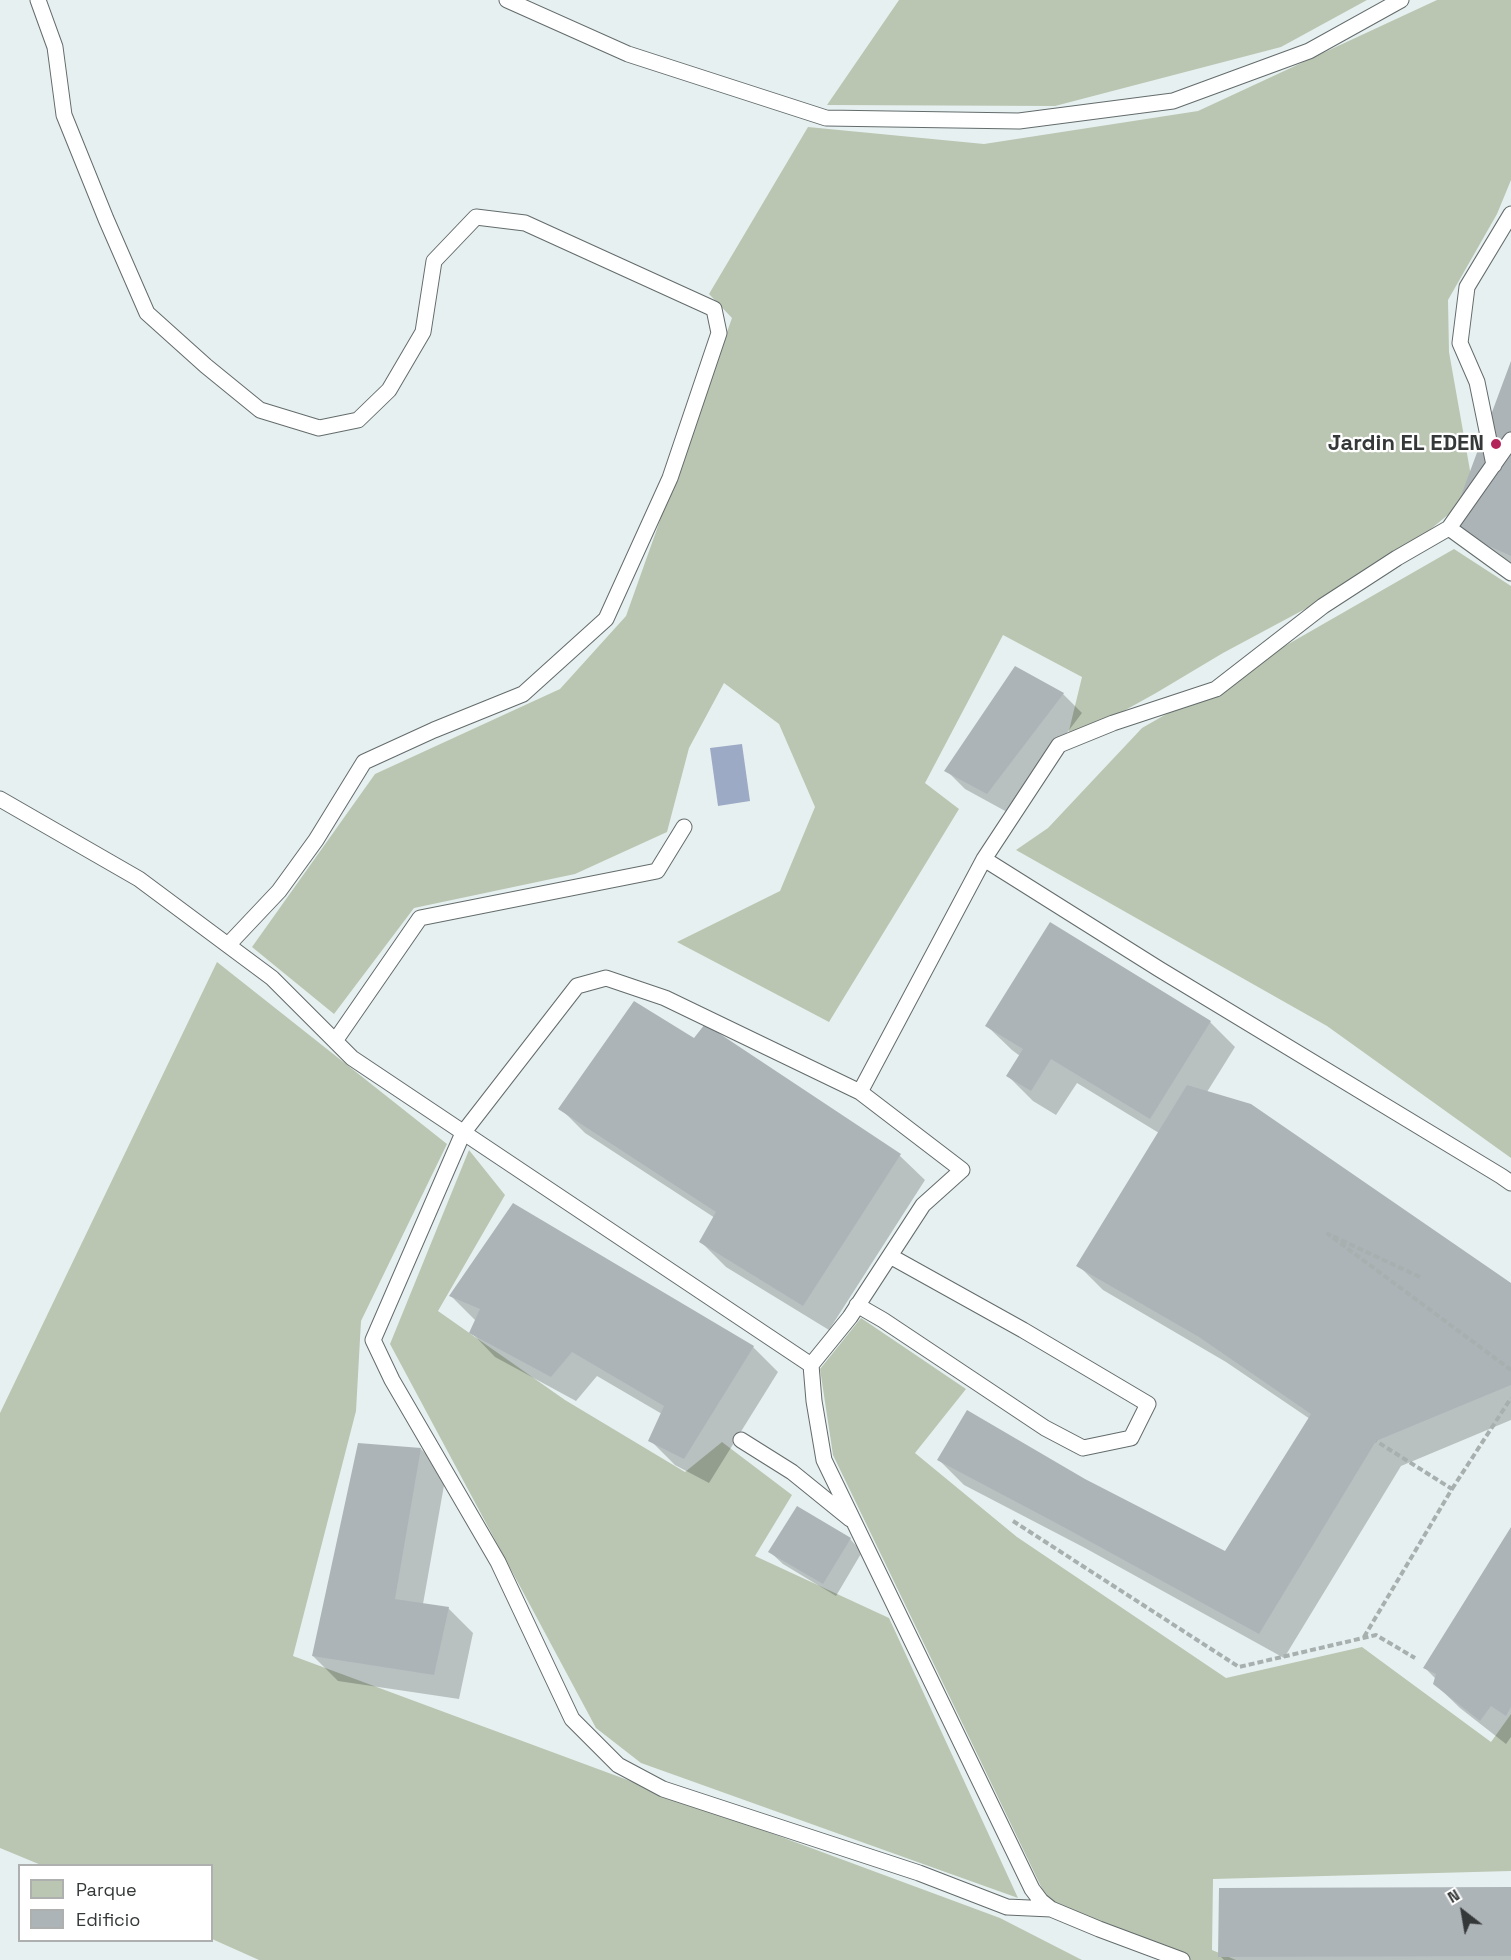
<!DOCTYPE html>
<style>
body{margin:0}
#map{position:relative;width:1511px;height:1960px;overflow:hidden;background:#e7f0f0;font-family:"Space Grotesk",sans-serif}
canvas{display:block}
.legend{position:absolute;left:18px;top:1864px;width:195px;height:78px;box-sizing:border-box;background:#fff;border:2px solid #aeafaf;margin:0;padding:8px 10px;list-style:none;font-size:18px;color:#353838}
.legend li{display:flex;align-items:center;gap:12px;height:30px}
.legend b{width:30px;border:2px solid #aeafaf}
.north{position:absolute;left:1433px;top:1882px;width:60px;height:60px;-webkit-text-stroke:4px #fff;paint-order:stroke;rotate:329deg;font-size:16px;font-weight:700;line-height:24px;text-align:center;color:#353838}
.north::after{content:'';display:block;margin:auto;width:21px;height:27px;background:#353838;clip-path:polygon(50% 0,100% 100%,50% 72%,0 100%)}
</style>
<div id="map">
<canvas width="1511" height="1960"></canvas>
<ul class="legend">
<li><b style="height:16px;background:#bac6b2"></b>Parque</li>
<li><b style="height:16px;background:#adb4b8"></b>Edificio</li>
</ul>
<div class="north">N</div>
</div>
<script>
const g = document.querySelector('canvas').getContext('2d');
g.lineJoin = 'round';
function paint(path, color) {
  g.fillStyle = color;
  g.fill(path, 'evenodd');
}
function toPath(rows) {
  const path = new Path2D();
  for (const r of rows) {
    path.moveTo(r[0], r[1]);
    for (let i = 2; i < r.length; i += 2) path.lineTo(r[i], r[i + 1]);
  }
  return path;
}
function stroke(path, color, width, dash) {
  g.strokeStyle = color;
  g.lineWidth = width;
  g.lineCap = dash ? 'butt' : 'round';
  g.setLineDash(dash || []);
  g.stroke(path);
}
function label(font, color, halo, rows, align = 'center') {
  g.font = font + ' "Space Grotesk",sans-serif';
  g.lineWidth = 4.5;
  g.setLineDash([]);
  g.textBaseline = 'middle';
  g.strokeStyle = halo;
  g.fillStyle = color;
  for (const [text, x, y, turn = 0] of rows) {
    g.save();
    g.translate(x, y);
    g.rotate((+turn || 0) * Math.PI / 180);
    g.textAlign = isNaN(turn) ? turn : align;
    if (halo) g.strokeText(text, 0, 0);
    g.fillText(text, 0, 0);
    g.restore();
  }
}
paint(toPath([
 [899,0,1367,0,1281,47,1055,106,827,105],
 [1437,0,1511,0,1511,180,1497,214,1448,300,1449,352,1474,493,1389,564,1223,653,1156,693,1066,743,1082,677,1003,635,925,783,959,809,829,1022,677,942,780,891,815,807,779,724,724,683,689,748,667,832,575,874,414,908,334,1014,252,947,375,774,560,689,626,616,732,318,709,294,808,127,984,144,1198,111],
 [1454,549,1511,586,1511,1158,1327,1026,1016,850,1048,828,1142,728],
 [217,962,447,1144,361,1321,356,1411,293,1656,1000,1918,1082,1960,259,1960,212,1939,212,1866,41,1865,0,1848,0,1413],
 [469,1150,505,1195,438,1311,565,1400,685,1472,722,1442,792,1495,755,1556,889,1618,1018,1898,641,1763,596,1728,390,1344],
 [861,1318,966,1389,915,1453,1017,1537,1226,1678,1362,1647,1491,1742,1511,1714,1511,1871,1213,1879,1212,1950,1236,1960,1170,1960,1049,1903,833,1455,820,1369]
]), '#bac6b2');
paint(toPath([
 [742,744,750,801,718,806,710,748]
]), '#9caac6');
paint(toPath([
 [1511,365,1511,565,1470,547],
 [1063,694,1082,713,1007,812,965,789,946,770],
 [1210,1022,1235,1047,1207,1092,1511,1285,1511,1420,1401,1466,1284,1658,1085,1548,964,1485,939,1460,1084,1481,1225,1553,1310,1419,1226,1362,1103,1290,1078,1265,1159,1133,1077,1083,1056,1115,1033,1101,1008,1076,1020,1056,1012,1050,987,1026],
 [694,1040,900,1156,925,1180,829,1330,726,1267,701,1242,715,1218,585,1133,560,1108],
 [451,1296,753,1347,778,1372,709,1483,675,1465,650,1440,662,1414,597,1376,576,1401,495,1357,471,1332,476,1321],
 [421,1449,446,1474,423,1604,448,1608,473,1633,459,1699,338,1681,313,1656],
 [1511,1530,1511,1737,1506,1744,1460,1708,1434,1683,1436,1679,1425,1668],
 [850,1539,862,1552,836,1596,783,1564,770,1552],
 [1511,1888,1511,1960,1224,1960,1220,1956]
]), '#0003');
paint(toPath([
 [1511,361,1511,556,1449,528],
 [1015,666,1064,693,987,794,944,771],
 [1050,922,1211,1021,1150,1119,1051,1059,1031,1091,1006,1076,1023,1049,985,1026],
 [634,1001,694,1038,705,1024,901,1154,803,1306,699,1242,716,1212,558,1109],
 [1187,1085,1251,1104,1511,1283,1511,1385,1376,1441,1259,1634,1058,1524,937,1460,967,1410,1085,1479,1225,1551,1311,1414,1199,1337,1076,1266],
 [513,1203,754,1346,684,1459,648,1441,664,1406,572,1352,551,1377,469,1333,480,1309,449,1296],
 [358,1443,421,1448,395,1599,449,1607,434,1675,312,1656],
 [797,1506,851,1538,823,1584,768,1552],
 [1511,1527,1511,1707,1506,1716,1491,1706,1480,1721,1433,1684,1436,1674,1423,1668],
 [1511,1887,1511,1956,1218,1957,1219,1888]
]), '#adb4b8');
const service = toPath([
 [38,0,55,47,64,115,106,219,147,313,206,366,260,410,319,428,358,420,389,390,423,332,434,261,476,217,525,223,714,309,719,333,670,478,606,619,523,694,434,730,364,762,316,840,279,891,228,945],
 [507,0,628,54,826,118,1019,121,1173,101,1309,51,1401,0],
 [1494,465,1477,382,1460,343,1467,287,1511,214],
 [1449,528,1511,573],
 [0,799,139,879,272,978,352,1058,811,1365],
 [984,859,1159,969,1501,1176,1511,1183],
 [335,1041,420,918,657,871,684,827],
 [860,1092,984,859,1059,745,1113,723,1216,689,1323,606,1397,558,1449,528,1511,440],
 [857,1305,883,1320,1045,1428,1083,1448,1131,1438,1148,1404,1023,1330,890,1256],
 [741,1440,792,1472,850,1519],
 [1051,1909,1007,1907,919,1873,663,1789,618,1765,572,1719,498,1562,392,1380,373,1340,463,1133,577,986,606,978,665,998,860,1092,962,1170,923,1205,850,1317,811,1365,814,1401,824,1460,1032,1889,1041,1901,1051,1909,1099,1929,1182,1960]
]);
stroke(service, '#636b6b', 17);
stroke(toPath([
 [1420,1277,1328,1234,1511,1370],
 [1452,1489,1511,1398],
 [1013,1521,1239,1667,1376,1635,1415,1658],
 [1364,1637,1452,1489,1376,1441]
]), '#a8afaf', 4, [6, 3]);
stroke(service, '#fff', 15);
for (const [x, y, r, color] of [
 [1496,444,6,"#b3245a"]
]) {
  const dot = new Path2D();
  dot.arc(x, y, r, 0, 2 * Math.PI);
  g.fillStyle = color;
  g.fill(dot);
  stroke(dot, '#fff', 2);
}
label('bold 22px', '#353838', '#fff', [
 ["Jardin EL EDEN",1484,444]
], 'right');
</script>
